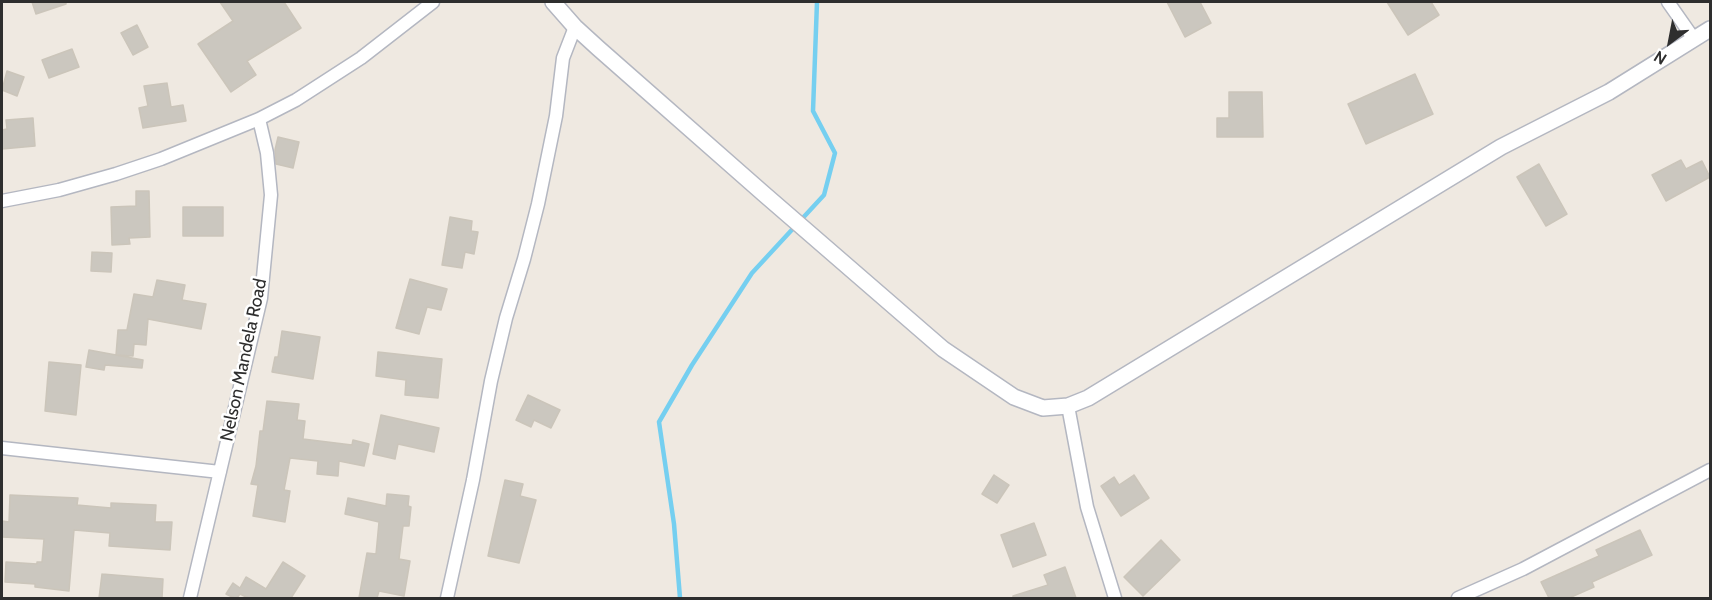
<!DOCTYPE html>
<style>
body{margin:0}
#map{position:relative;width:1712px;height:600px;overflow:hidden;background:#efe9e1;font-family:Cabin,sans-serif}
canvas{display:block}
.frame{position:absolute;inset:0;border:3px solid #2e2e2e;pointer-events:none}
.north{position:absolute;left:1640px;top:12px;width:60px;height:60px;-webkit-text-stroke:4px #fff;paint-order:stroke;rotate:212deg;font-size:16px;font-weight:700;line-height:24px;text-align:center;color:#2e2e2e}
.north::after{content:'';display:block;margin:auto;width:21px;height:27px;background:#2e2e2e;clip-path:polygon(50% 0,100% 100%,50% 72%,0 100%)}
</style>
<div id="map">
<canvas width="1712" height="600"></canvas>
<div class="frame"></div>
<div class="north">N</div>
</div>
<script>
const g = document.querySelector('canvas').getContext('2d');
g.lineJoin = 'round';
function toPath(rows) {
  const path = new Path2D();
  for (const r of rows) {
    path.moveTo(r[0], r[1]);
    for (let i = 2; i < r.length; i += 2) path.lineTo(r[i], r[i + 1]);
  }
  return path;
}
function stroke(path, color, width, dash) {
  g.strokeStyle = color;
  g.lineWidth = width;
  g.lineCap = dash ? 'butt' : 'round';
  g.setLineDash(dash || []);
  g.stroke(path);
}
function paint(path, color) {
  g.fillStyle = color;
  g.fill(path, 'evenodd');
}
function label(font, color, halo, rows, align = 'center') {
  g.font = font + ' Cabin,sans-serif';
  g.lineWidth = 5;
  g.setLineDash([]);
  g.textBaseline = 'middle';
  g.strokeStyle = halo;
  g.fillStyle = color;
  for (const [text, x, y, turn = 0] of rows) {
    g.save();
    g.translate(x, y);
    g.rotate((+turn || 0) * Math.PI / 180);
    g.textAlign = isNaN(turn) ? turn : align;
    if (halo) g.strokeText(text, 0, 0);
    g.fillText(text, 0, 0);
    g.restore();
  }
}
stroke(toPath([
 [680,598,674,524,659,422,692,365,752,273,824,195,835,153,813,111,817,2]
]), '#75cff0', 4.5);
const building = toPath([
 [32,2,66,2,66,4,36,14,32,2],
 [220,2,284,2,301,28,247,61,256,75,231,92,198,44,233,21,220,2],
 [1167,2,1200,2,1211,23,1185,37,1167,2],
 [1387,2,1431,2,1439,15,1408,35,1387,2],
 [137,25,148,47,133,55,121,33,137,25],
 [72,49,79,67,49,78,42,60,72,49],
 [7,71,24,77,17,96,2,90,7,71],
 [1415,74,1433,114,1366,144,1348,104,1415,74],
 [167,83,171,107,183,105,186,121,143,128,139,108,148,106,144,86,167,83],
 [1229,92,1262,92,1263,137,1217,137,1217,118,1229,118,1229,92],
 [33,118,35,146,2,149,2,130,7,129,6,120,33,118],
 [278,137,299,142,293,168,276,164,275,150,278,137],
 [1681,160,1686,169,1702,161,1710,177,1666,201,1652,175,1681,160],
 [1539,164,1567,214,1546,226,1517,177,1539,164],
 [136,191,149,191,150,237,129,238,130,244,112,245,111,207,136,206,136,191],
 [183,207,223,207,223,236,183,236,183,207],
 [450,217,472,221,471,231,478,232,474,254,465,252,462,268,442,265,450,217],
 [92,252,112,253,111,272,91,271,92,252],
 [410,279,447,289,441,310,427,307,419,334,396,328,410,279],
 [157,280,185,285,182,300,206,304,201,329,148,319,146,345,134,344,133,356,116,355,118,330,127,330,134,294,153,297,157,280],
 [282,331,320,337,313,379,272,372,275,357,278,357,282,331],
 [89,350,143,360,142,368,105,365,104,370,86,367,89,350],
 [378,352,442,359,438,398,405,395,406,380,376,376,378,352],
 [49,362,81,365,76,415,45,411,49,362],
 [528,395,560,410,551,428,534,420,531,427,516,420,528,395],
 [267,401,299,404,297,420,305,421,303,439,352,445,353,440,369,444,364,466,339,461,338,476,317,474,318,461,290,458,284,490,290,491,285,522,253,516,258,485,251,484,256,466,260,431,263,431,267,401],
 [381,415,439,428,434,452,398,444,395,459,373,454,381,415],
 [994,475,1009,485,997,503,982,494,994,475],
 [1134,475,1149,498,1121,516,1101,486,1114,477,1119,485,1134,475],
 [505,480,523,484,520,496,536,500,519,563,488,556,505,480],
 [387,494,409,496,408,506,411,507,409,526,403,526,399,559,410,561,404,596,379,591,377,598,359,598,367,553,376,554,379,522,345,514,348,498,386,506,387,494],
 [10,495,78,498,77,505,111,508,111,503,156,505,155,522,172,522,170,550,109,546,110,533,74,530,69,591,35,587,35,584,5,582,6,562,37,564,37,562,42,562,44,539,2,537,2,521,9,522,10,495],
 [1034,523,1046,555,1013,567,1001,535,1034,523],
 [1640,530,1652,555,1592,582,1594,587,1569,598,1549,598,1541,582,1599,556,1596,550,1640,530],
 [1161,540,1180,560,1143,596,1124,577,1161,540],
 [283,562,305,576,291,598,248,598,240,594,237,598,234,598,226,594,233,583,240,588,246,577,266,589,283,562],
 [1065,567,1076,598,1013,598,1013,596,1048,585,1044,575,1065,567],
 [102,574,163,579,162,598,99,598,102,574]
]);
paint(building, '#cbc7bf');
stroke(building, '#cbc5ba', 1.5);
const minor = toPath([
 [1668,2,1694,39],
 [2,201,59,190,116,174,161,159,259,119,296,100,361,58,433,2],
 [1068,406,1087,507,1115,598],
 [2,448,220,472],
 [190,598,261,298,271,195,267,153,259,119],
 [447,598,473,480,491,381,506,318,524,259,538,204,556,116,563,58,575,27],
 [1458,598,1523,569,1710,470]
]);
const tertiary = toPath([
 [553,2,575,27,598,48,764,194,943,349,1014,397,1043,408,1068,406,1088,398,1501,147,1609,92,1710,29]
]);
stroke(minor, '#b4b7c1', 15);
stroke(tertiary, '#b4b7c1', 18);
stroke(minor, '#fff', 12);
stroke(tertiary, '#fff', 15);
label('18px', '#2e2e2e', '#fff', [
 ["Nelson Mandela Road",244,360,-78]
]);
</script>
